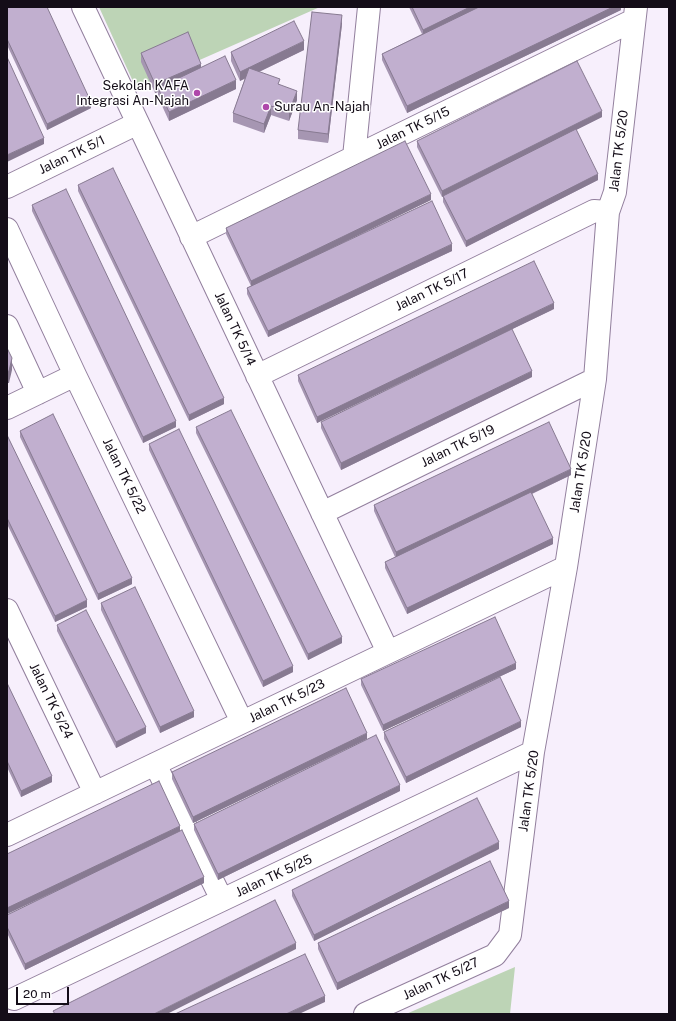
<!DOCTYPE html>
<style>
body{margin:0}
#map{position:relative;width:676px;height:1021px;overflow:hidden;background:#f7effc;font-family:"Public Sans",sans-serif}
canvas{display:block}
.frame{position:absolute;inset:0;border:8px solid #140d18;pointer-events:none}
.scale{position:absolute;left:16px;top:987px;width:53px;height:18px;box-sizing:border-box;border:2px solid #140d18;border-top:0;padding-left:5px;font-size:12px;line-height:14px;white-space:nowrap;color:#140d18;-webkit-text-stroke:3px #fff;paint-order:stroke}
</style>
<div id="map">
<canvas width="676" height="1021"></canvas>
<div class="frame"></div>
<div class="scale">20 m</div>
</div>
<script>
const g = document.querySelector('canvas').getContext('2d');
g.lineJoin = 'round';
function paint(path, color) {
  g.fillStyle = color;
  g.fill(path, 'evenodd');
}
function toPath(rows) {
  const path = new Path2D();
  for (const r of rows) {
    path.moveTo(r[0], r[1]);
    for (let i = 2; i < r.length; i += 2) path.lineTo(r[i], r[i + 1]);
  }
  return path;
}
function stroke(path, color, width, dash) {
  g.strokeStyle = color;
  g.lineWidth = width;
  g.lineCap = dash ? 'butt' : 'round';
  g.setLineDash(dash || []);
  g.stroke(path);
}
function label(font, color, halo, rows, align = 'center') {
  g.font = font + ' "Public Sans",sans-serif';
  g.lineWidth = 3;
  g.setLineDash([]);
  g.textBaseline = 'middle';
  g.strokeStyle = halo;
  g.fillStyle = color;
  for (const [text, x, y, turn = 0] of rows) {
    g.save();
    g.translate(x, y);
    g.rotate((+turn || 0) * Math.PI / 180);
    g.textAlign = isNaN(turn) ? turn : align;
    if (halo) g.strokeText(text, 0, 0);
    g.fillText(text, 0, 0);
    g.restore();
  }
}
paint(toPath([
 [99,7,320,7,136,88],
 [515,967,510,1014,406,1014]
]), '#bdd4b6');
const minor = toPath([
 [83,7,388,652],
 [354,157,369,7],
 [7,187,138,123],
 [7,229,75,375,242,722],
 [191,237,634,20],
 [7,326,38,393],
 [257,376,594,211,608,212],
 [7,408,75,375],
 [322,513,595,379],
 [7,610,95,793],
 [155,764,222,900],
 [7,835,566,567],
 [14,999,533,752],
 [365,1014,495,955,510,935,533,752,566,567,595,379,608,212,615,192,636,7]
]);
stroke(minor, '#927f9d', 24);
stroke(minor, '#fff', 22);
paint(toPath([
 [7,7,91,108,47,130,7,45],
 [409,7,621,7,621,10,407,113,382,60,382,54,422,34],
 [342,24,328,143,298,139,298,130],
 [304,50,259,72,280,85,297,100,289,121,271,115,264,133,233,122,233,113,245,78,240,81,231,61,231,52],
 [141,53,201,68,236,89,169,121,158,97,158,92,155,93,141,62],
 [602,117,576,130,598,180,466,247,443,202,443,196,442,197,417,147,417,141],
 [78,185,224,404,189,421,78,191],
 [431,200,330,249,452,251,268,337,247,294,247,288,251,286,226,234,226,228],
 [32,205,176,427,143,443,32,211],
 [554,309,317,423,298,381,298,375],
 [532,377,341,470,321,428,321,422],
 [196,427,342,643,308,660,196,433],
 [20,431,132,584,98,600,20,437],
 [7,435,87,607,55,622,7,524],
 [149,444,293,672,263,687,149,450],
 [571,475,532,494,553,544,407,614,385,568,385,562,395,557,374,511,374,505],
 [101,603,194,717,160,733,101,610],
 [57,625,146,733,116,748,57,631],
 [516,669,383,731,361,685,361,679],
 [7,683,52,782,21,797,7,767],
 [521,727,406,783,384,739,384,732],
 [367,739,193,823,172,779,172,772],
 [400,791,218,880,194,830,194,824],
 [180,831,204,883,25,970,7,933,7,915,65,887,7,914,7,854],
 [499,849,314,941,292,896,292,890],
 [509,908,337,990,318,949,318,943]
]), '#a696b2');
paint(toPath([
 [470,7,482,7,423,36,423,30],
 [613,7,621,7,621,10,407,113,407,106],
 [342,15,342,24,328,143,328,134],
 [304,41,304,50,240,81,240,72],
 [201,64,201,73,158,88,158,92,155,93,155,84],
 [236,80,236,89,169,121,169,112],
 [297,91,297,100,289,121,289,112],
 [91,102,91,108,47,130,47,124],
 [271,106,271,115,264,133,264,124],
 [602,111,602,117,442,197,442,191],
 [44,138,44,144,7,162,7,155],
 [598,174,598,180,466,247,466,241],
 [431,194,431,200,251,287,251,281],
 [452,244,452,251,268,337,268,331],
 [554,303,554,309,317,423,317,417],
 [12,358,12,370,9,383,7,383,7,372],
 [532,371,532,377,341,470,341,463],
 [224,398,224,404,189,421,189,415],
 [176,421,176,427,143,443,143,437],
 [571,469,571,475,396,558,396,552],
 [553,538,553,544,407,614,407,608],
 [132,578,132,584,98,600,98,594],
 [87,600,87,607,55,622,55,616],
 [342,637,342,643,308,660,308,654],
 [516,663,516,669,383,731,383,725],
 [293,666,293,672,263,687,263,681],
 [194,711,194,717,160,733,160,727],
 [521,721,521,727,406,783,406,777],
 [146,727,146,733,116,748,116,742],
 [367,733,367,739,193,823,193,817],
 [52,776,52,782,21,797,21,791],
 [400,785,400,791,218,880,218,874],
 [180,826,180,832,7,914,7,908],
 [499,842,499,849,314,941,314,935],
 [204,877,204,883,25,970,25,964],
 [509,901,509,908,337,990,337,983],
 [296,943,296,949,167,1014,154,1014],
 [325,996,325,1002,299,1014,286,1014]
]), '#877a91');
const building = toPath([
 [7,7,47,7,91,102,47,124,7,39,7,7],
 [412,7,470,7,423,30,412,7],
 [479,7,613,7,407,106,382,54,479,7],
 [312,12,342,15,328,134,298,130,312,12],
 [294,21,304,41,240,72,231,52,294,21],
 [188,32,201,64,155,84,141,53,188,32],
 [225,56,236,80,169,112,158,88,225,56],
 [7,57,44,138,7,155,7,57],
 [577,61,602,111,442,191,417,141,577,61],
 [249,68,280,79,278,84,297,91,289,112,271,106,264,124,233,113,249,68],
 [576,129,598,174,466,241,443,196,576,129],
 [405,141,431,194,251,281,226,228,405,141],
 [113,168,224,398,189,415,78,185,113,168],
 [66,189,176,421,143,437,32,205,66,189],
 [432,201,452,244,268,331,247,288,432,201],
 [534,261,554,303,317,417,298,375,534,261],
 [512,329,532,371,341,463,321,422,512,329],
 [7,348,12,358,9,371,7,372,7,348],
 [231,410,342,637,308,654,196,427,231,410],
 [53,414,132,578,98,594,20,431,53,414],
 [549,422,571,469,396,552,374,505,549,422],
 [179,429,293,666,263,681,149,444,179,429],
 [7,435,87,600,55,616,7,518,7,435],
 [531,492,553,538,407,608,385,562,531,492],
 [135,587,194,711,160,727,101,603,135,587],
 [86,610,146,727,116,742,57,625,86,610],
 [495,617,516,663,383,725,361,679,495,617],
 [500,677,521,721,406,777,384,732,500,677],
 [7,683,52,776,21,791,7,761,7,683],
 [346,688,367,733,193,817,172,772,346,688],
 [376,735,400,785,218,874,194,824,376,735],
 [159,781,180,826,7,908,7,854,159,781],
 [477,798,499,842,314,935,292,890,477,798],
 [182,830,204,877,25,964,7,927,7,915,182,830],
 [490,861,509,901,337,983,318,943,490,861],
 [275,900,296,943,154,1014,55,1014,53,1011,275,900],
 [305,954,325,996,286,1014,175,1014,305,954]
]);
paint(building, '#c1afcf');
stroke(building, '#877a91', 1);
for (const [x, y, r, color] of [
 [197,93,4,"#af47ab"],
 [266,107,4,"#af47ab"]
]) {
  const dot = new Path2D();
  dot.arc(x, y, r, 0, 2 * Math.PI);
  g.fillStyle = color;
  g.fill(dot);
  stroke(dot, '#fff', 1.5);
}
label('13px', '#140d18', '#fff', [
 ["Sekolah KAFA",189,86],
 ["Integrasi An-Najah",189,101],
 ["Surau An-Najah",274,107,"left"]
], 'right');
label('13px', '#140d18', '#fff', [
 ["Jalan TK 5/15",413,128,-26],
 ["Jalan TK 5/20",619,151,-83],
 ["Jalan TK 5/1",72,155,-26],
 ["Jalan TK 5/17",432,290,-26],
 ["Jalan TK 5/14",235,329,65],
 ["Jalan TK 5/19",458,446,-26],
 ["Jalan TK 5/20",581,472,-81],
 ["Jalan TK 5/22",124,476,64],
 ["Jalan TK 5/24",51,701,64],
 ["Jalan TK 5/23",287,701,-26],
 ["Jalan TK 5/20",529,791,-82],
 ["Jalan TK 5/25",274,876,-25],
 ["Jalan TK 5/27",441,979,-25]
]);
</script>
